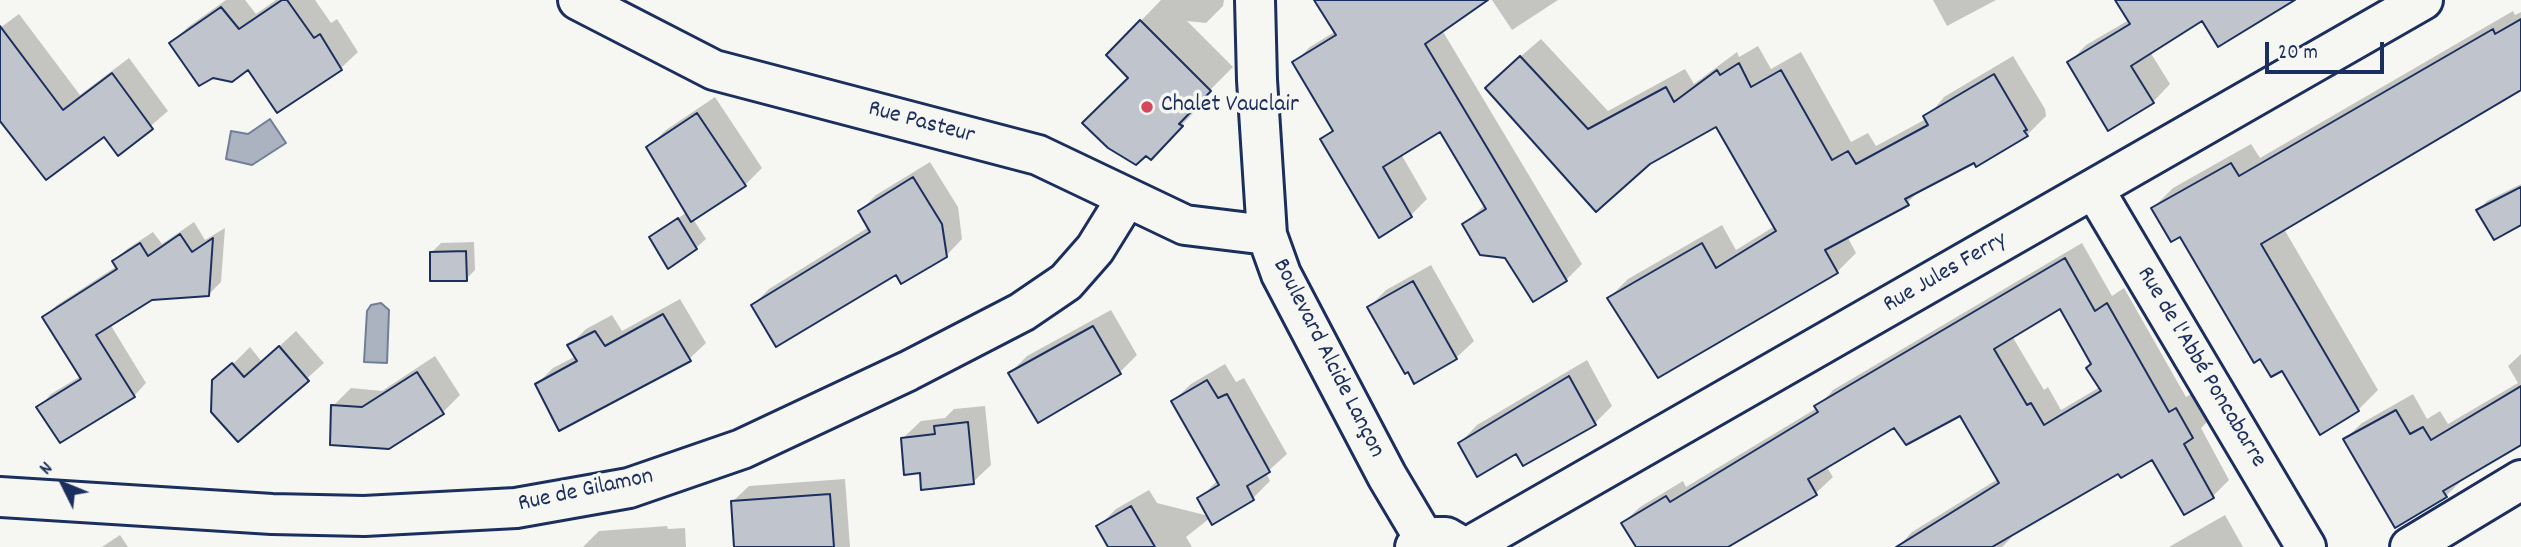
<!DOCTYPE html>
<meta charset="utf-8">
<style>
body{margin:0}
#map{position:relative;width:2521px;height:547px;overflow:hidden;background:#f6f6f2;font-family:Dekko,sans-serif}
canvas{display:block}
.north{position:absolute;left:28px;top:449px;width:70px;height:70px;-webkit-text-stroke:5px #f6f6f2;paint-order:stroke;rotate:313deg;font-size:19px;font-weight:700;line-height:28px;text-align:center;color:#1b2f5e}
.north::after{content:'';display:block;margin:auto;width:24px;height:32px;background:#1b2f5e;clip-path:polygon(50% 0,100% 100%,50% 72%,0 100%)}
.scale{position:absolute;left:2265px;top:42px;width:119px;height:32px;box-sizing:border-box;border:4px solid #1b2f5e;border-top:0;padding-left:9px;font-size:21px;line-height:24px;white-space:nowrap;color:#1b2f5e;-webkit-text-stroke:5px #f6f6f2;paint-order:stroke}
</style>
<div id="map">
<canvas width="2521" height="547"></canvas>
<div class="north">N</div>
<div class="scale">20 m</div>
</div>
<script>
const g = document.querySelector('canvas').getContext('2d');
g.lineJoin = 'round';
function paint(path, color) {
  g.fillStyle = color;
  g.fill(path, 'evenodd');
}
function toPath(rows) {
  const path = new Path2D();
  for (const r of rows) {
    path.moveTo(r[0], r[1]);
    for (let i = 2; i < r.length; i += 2) path.lineTo(r[i], r[i + 1]);
  }
  return path;
}
function stroke(path, color, width, dash) {
  g.strokeStyle = color;
  g.lineWidth = width;
  g.lineCap = dash ? 'butt' : 'round';
  g.setLineDash(dash || []);
  g.stroke(path);
}
function label(font, color, halo, rows, align = 'center') {
  g.font = font + ' Dekko,sans-serif';
  g.lineWidth = 7;
  g.setLineDash([]);
  g.textBaseline = 'middle';
  g.strokeStyle = halo;
  g.fillStyle = color;
  for (const [text, x, y, turn = 0] of rows) {
    g.save();
    g.translate(x, y);
    g.rotate((+turn || 0) * Math.PI / 180);
    g.textAlign = isNaN(turn) ? turn : align;
    if (halo) g.strokeText(text, 0, 0);
    g.fillText(text, 0, 0);
    g.restore();
  }
}
const water = toPath([
 [270,119,286,143,252,165,226,159,231,131,248,134,270,119],
 [381,303,389,310,387,363,364,362,367,311,371,305,381,303]
]);
paint(water, '#abb2c0');
stroke(water, '#717e99', 2);
paint(toPath([
 [226,0,245,0,256,14,276,0,315,0,331,23,337,19,358,52,341,68,278,111,248,68,171,43,188,27],
 [1161,0,1224,0,1223,6,1206,23,1187,21,1233,67,1200,100,1204,102,1173,134,1130,78,1108,55],
 [1316,0,1485,0,1442,30,1582,264,1566,280,1534,300,1506,256,1464,224,1486,204,1441,130,1401,154,1427,199,1411,215,1380,235,1323,140,1333,129,1294,63,1310,47,1336,31],
 [1492,0,1558,0,1512,30],
 [1933,0,1996,0,1947,26],
 [2117,0,2283,0,2203,18,2150,52,2170,84,2153,102,2069,63,2086,45,2129,20],
 [2513,11,2515,15,2521,12,2521,88,2284,229,2378,390,2358,410,2283,369,2180,235,2153,208,2173,188,2251,144,2260,158],
 [19,14,80,95,129,58,168,111,118,154,104,134,0,118,0,28],
 [1541,39,1608,111,1685,69,1694,84,1737,52,1739,57,1758,46,1771,69,1801,52,1851,142,1868,133,1876,146,1926,119,1944,97,2013,56,2045,109,2046,116,2027,135,1922,188,1907,203,1847,236,1856,253,1837,272,1609,298,1628,279,1722,225,1736,250,1775,226,1717,124,1649,162,1596,209,1506,69],
 [715,97,762,168,745,185,693,219,706,239,696,248,651,238,687,212,648,147,666,130],
 [930,162,958,207,962,239,946,256,896,272,753,305,769,289,869,227,860,211,876,195],
 [2521,184,2521,223,2478,211,2487,201],
 [194,222,205,240,225,228,221,282,208,295,152,298,110,324,146,383,134,396,39,407,51,394,81,376,44,317,57,305,117,266,114,261,127,249,153,232,162,244],
 [474,242,475,270,466,279,432,252,441,243],
 [2082,243,2112,296,2124,288,2186,397,2193,393,2209,420,2201,428,2229,480,2213,496,2152,458,2118,471,2009,535,2011,538,2002,547,1898,547,1912,532,1998,479,1960,414,1894,426,1826,466,1833,477,1816,493,1728,547,1638,547,1623,523,1640,507,1683,481,1686,487,1817,408,1833,390],
 [2060,307,2093,364,2100,387,2061,410,2048,387,2044,390,2012,336],
 [1431,265,1474,341,1456,358,1369,307,1386,290],
 [680,299,706,343,689,359,537,384,553,368,576,356,570,345,586,329,612,315,622,331],
 [1111,310,1137,355,1120,372,1039,421,1010,373,1027,356],
 [296,331,324,363,239,440,228,369,250,347,262,362],
 [2521,354,2521,443,2463,479,2446,496,2396,525,2345,439,2362,423,2413,394,2427,419,2440,411,2448,424,2518,383,2508,366],
 [435,356,460,395,443,412,333,406,351,388,382,391],
 [1587,360,1612,406,1595,423,1516,452,1460,443,1477,425],
 [1225,364,1236,382,1244,378,1287,454,1266,473,1270,481,1253,498,1210,518,1186,537,1192,547,1110,547,1098,527,1116,509,1149,490,1157,503,1209,516,1199,499,1218,480,1173,401,1191,384],
 [985,406,991,465,973,482,921,471,903,438,921,421,945,418,954,409],
 [845,479,850,547,736,547,733,501,749,486],
 [2225,515,2243,547,2169,547],
 [667,526,668,529,685,528,686,547,583,547,599,531],
 [120,535,128,547,102,547]
]), '#0003');
const building = toPath([
 [282,0,287,0,314,38,320,34,342,70,277,113,248,70,232,82,213,78,199,86,169,43,221,7,239,29,282,0],
 [1314,0,1488,0,1425,44,1567,281,1533,302,1505,258,1480,255,1462,224,1486,209,1440,132,1383,167,1412,217,1379,238,1320,139,1333,131,1292,62,1336,35,1314,0],
 [2115,0,2295,0,2218,47,2202,21,2131,66,2154,103,2108,131,2067,62,2130,24,2115,0],
 [2521,19,2521,90,2261,244,2359,411,2320,435,2282,371,2271,377,2260,359,2254,363,2180,237,2171,242,2151,208,2231,163,2239,176,2493,29,2495,34,2521,19],
 [1140,20,1211,91,1179,124,1183,126,1151,160,1146,156,1136,165,1108,148,1082,123,1128,78,1106,55,1140,20],
 [0,26,63,110,112,73,153,129,118,156,104,137,46,180,0,121,0,26],
 [1520,56,1588,129,1666,87,1674,102,1717,70,1720,75,1739,63,1751,87,1781,70,1832,160,1848,151,1856,164,1928,125,1923,116,1994,74,2027,130,2024,131,2028,136,1976,167,1974,163,1905,199,1909,205,1825,250,1838,273,1658,378,1607,298,1702,243,1716,268,1776,231,1716,127,1650,164,1596,212,1485,88,1520,56],
 [697,113,746,186,691,222,646,147,697,113],
 [913,177,942,224,947,257,901,284,896,275,776,347,751,305,870,232,858,211,913,177],
 [2521,187,2521,225,2494,240,2476,210,2521,187],
 [678,218,697,249,668,269,649,237,678,218],
 [180,234,192,252,213,238,209,296,152,300,96,335,135,397,60,443,36,407,81,379,42,317,117,269,112,261,140,243,148,256,180,234],
 [466,251,467,281,430,281,430,252,466,251],
 [2065,258,2095,311,2107,303,2169,412,2176,408,2193,438,2184,444,2214,498,2184,515,2152,460,2121,478,2118,474,1992,547,1896,547,1999,483,1960,416,1906,445,1894,428,1808,479,1817,495,1728,547,1636,547,1621,523,1666,496,1670,502,1818,412,1814,406,2065,258],
 [2060,309,2091,364,2086,368,2101,391,2044,425,2031,403,2027,405,1994,349,2060,309],
 [1413,281,1457,359,1414,384,1408,372,1405,374,1367,307,1413,281],
 [663,314,691,361,559,431,535,384,577,361,567,345,595,331,605,346,663,314],
 [1093,326,1121,374,1038,423,1008,373,1093,326],
 [279,346,309,381,238,442,211,412,212,380,232,363,244,377,279,346],
 [417,372,444,414,389,449,330,445,331,405,362,407,417,372],
 [1569,376,1596,425,1523,466,1516,454,1477,477,1458,443,1569,376],
 [1207,380,1218,398,1227,394,1270,472,1247,486,1254,500,1212,525,1197,498,1219,485,1171,401,1207,380],
 [2521,386,2521,445,2443,491,2447,497,2395,528,2343,439,2396,410,2410,434,2423,427,2431,440,2521,386],
 [968,422,974,484,921,490,920,473,904,475,901,438,935,434,934,426,968,422],
 [830,494,834,547,734,547,731,501,830,494],
 [1131,506,1155,547,1108,547,1096,526,1131,506]
]);
paint(building, '#c0c4cd');
stroke(building, '#1b2f5e', 2);
const minor = toPath([
 [578,0,714,70,1038,155,1185,225,1267,235],
 [1255,0,1257,80,1267,235,1281,274,1387,476,1425,540],
 [2094,189,2306,547],
 [0,497,272,514,364,516,516,508,629,488,742,449,908,371,1022,312,1066,282,1095,249,1126,199],
 [2410,547,2521,480]
]);
const tertiary = toPath([
 [1415,547,1436,537,1446,537,1463,547],
 [1468,547,2423,0]
]);
stroke(minor, '#1b2f5e', 44);
stroke(tertiary, '#1b2f5e', 44);
stroke(minor, '#f6f6f2', 38);
stroke(tertiary, '#f6f6f2', 38);
for (const [x, y, r, color] of [
 [1147,107,7,"#d1495b"]
]) {
  const dot = new Path2D();
  dot.arc(x, y, r, 0, 2 * Math.PI);
  g.fillStyle = color;
  g.fill(dot);
  stroke(dot, '#f6f6f2', 2.5);
}
label('24px', '#1b2f5e', '#f6f6f2', [
 ["Chalet Vauclair",1161,107]
], 'left');
label('24px', '#1b2f5e', '#f6f6f2', [
 ["Rue Pasteur",921,124,15],
 ["Rue Jules Ferry",1946,274,-30],
 ["Boulevard Alcide Lançon",1327,359,63],
 ["Rue de l'Abbé Poncabarre",2200,368,59],
 ["Rue de Gilamon",586,492,-12]
]);
</script>
